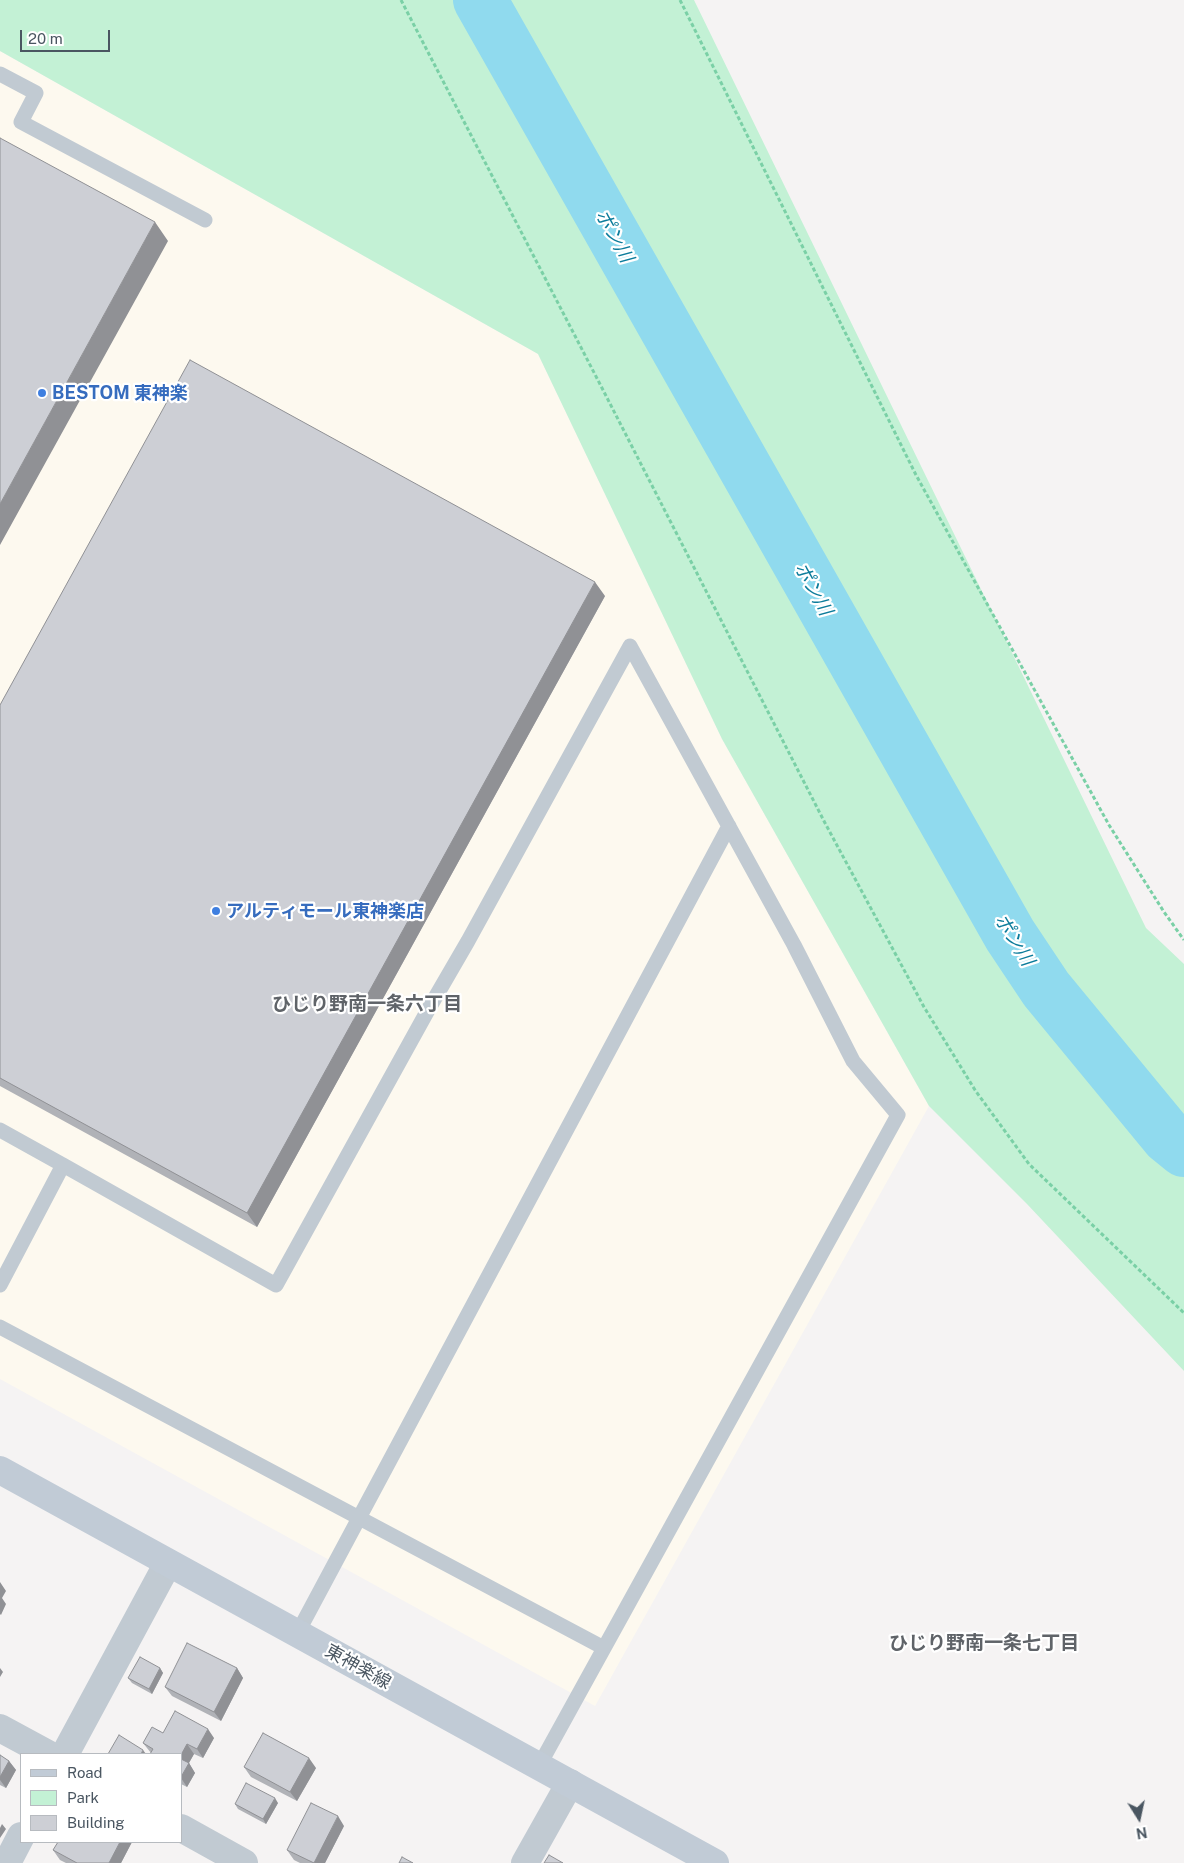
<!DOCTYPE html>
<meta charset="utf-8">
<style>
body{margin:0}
#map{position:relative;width:1184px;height:1863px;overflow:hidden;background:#f5f3f3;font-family:"Public Sans",sans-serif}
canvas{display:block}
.legend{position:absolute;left:20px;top:1753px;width:162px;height:90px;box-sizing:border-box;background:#fff;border:1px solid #b7bbc0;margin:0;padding:6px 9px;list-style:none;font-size:15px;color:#4a5661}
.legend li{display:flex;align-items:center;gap:10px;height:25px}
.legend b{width:25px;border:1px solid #b7bbc0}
.north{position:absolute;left:1114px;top:1793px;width:50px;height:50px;-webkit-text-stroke:4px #fff;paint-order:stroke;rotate:170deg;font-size:14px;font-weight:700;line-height:20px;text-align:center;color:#4a5661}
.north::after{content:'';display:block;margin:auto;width:18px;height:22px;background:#4a5661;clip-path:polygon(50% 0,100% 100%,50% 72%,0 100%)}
.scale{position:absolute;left:20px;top:30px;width:90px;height:22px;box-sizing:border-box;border:2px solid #4a5661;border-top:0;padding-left:6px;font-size:15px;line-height:18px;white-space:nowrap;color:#4a5661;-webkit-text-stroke:4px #fff;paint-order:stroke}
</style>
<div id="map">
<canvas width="1184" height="1863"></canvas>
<ul class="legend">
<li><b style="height:6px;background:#c1cbd6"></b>Road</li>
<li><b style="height:14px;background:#c3f1d5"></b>Park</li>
<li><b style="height:14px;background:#cdcfd5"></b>Building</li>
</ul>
<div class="north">N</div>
<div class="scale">20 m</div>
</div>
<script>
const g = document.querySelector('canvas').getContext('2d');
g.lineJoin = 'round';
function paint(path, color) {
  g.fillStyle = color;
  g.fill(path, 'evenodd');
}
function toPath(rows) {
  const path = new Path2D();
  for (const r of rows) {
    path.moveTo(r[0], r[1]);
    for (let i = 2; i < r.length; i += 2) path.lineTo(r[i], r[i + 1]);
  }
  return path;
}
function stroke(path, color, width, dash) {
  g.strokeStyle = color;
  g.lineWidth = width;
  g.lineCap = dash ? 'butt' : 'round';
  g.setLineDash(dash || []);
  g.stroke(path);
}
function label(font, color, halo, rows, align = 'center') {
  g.font = font + ' "Public Sans","Noto Sans JP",sans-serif';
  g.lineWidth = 4.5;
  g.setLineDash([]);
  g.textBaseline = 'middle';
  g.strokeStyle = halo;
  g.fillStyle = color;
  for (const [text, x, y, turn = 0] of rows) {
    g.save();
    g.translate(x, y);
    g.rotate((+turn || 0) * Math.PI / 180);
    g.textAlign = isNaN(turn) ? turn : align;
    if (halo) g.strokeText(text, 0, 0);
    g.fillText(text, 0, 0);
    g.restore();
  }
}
paint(toPath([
 [0,51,538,354,722,739,929,1106,595,1706,0,1379]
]), '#fdf9ef');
paint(toPath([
 [0,0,694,0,1146,928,1184,964,1184,1371,1027,1204,929,1106,722,739,538,354,0,51]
]), '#c3f1d5');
stroke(toPath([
 [480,0,1010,935,1046,989,1168,1137,1184,1150]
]), '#90daee', 54);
stroke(toPath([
 [401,0,602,388,825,823,924,1007,975,1090,1029,1164,1184,1313],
 [680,0,916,475,1109,825,1164,912,1184,940]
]), '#7ad0a6', 3, [4, 2.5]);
stroke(toPath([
 [0,74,36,93,21,122,205,220],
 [0,1130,63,1165],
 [0,1285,63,1165,276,1285,428,1010,468,941,630,646,794,945,853,1061,898,1115,539,1766],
 [0,1327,604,1648],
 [297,1634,729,826]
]), '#c1cad2', 15);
stroke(toPath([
 [0,1728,48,1754],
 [65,1754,168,1563],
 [181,1828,244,1863],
 [7,1863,21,1836],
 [525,1863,570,1783]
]), '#c1cad2', 28);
stroke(toPath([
 [0,1470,715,1863]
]), '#c1cbd6', 28);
paint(toPath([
 [605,596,257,1227,0,1086,0,705],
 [160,1668,163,1673,152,1694,132,1683,128,1678],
 [237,1668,243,1678,221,1721,172,1696,165,1687],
 [163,1733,214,1738,203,1758,194,1754,189,1763,195,1773,187,1787,181,1784,181,1754,151,1753,143,1743],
 [0,1755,9,1761,16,1770,6,1788,0,1785],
 [244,1767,316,1768,297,1801,251,1777],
 [278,1803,266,1824,238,1809,235,1804],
 [344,1826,325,1863,300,1863,294,1860,287,1850],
 [58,1842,132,1842,121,1863,66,1863,60,1860,53,1850]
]), '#b0b2b7');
paint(toPath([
 [155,222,168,241,0,545,0,504],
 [595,582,605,596,257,1227,247,1213],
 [0,1582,6,1591,2,1598,6,1604,1,1615,0,1614],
 [0,1668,3,1672,0,1677],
 [160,1668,163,1673,152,1694,149,1689],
 [237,1668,243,1678,221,1721,214,1712],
 [208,1729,214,1738,203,1758,197,1749],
 [187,1744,194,1754,186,1768,181,1761,181,1755],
 [143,1750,146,1754,141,1754],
 [309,1758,316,1768,297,1801,290,1792],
 [9,1761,16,1770,6,1788,0,1780,0,1777],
 [189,1763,195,1773,187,1787,181,1778,181,1777],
 [275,1798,278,1803,266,1824,263,1819],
 [338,1816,344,1826,325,1863,314,1863],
 [2,1824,6,1829,0,1838,0,1828],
 [120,1842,132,1842,121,1863,109,1863]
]), '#909195');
const building = toPath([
 [0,138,155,222,0,504,0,138],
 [190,360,595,582,247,1213,0,1078,0,705,190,360],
 [187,1643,237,1668,214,1712,165,1687,187,1643],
 [140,1657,160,1668,149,1689,128,1678,140,1657],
 [175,1711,208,1729,197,1749,187,1744,181,1755,181,1754,150,1754,153,1749,143,1743,152,1727,163,1733,175,1711],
 [263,1733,309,1758,290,1792,244,1767,263,1733],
 [119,1735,143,1750,141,1754,108,1754,119,1735],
 [0,1755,9,1761,0,1777,0,1755],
 [181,1759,189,1763,181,1777,181,1759],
 [246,1783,275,1798,263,1819,235,1804,246,1783],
 [311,1803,338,1816,314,1863,287,1850,311,1803],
 [58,1842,120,1842,109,1863,77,1863,53,1850,58,1842],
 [549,1855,563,1863,544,1863,549,1855],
 [402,1857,413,1863,399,1863,402,1857]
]);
paint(building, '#cdcfd5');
stroke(building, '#909195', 1);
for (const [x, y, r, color] of [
 [42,393,5,"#3f7fe0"],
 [216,911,5,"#3f7fe0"]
]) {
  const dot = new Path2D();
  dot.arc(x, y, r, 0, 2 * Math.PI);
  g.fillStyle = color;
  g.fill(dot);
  stroke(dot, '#fff', 2);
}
label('bold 18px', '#366cbe', '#fff', [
 ["BESTOM 東神楽",52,393],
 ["アルティモール東神楽店",226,911]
], 'left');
label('18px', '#4a5661', '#fff', [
 ["東神楽線",358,1667,29]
]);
label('italic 19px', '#0c7c9b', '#fff', [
 ["ポン川",614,236,61],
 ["ポン川",813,589,61],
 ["ポン川",1014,940,58]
]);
label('bold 19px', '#5f6368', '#fff', [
 ["ひじり野南一条六丁目",367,1004],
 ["ひじり野南一条七丁目",984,1643]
]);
</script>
